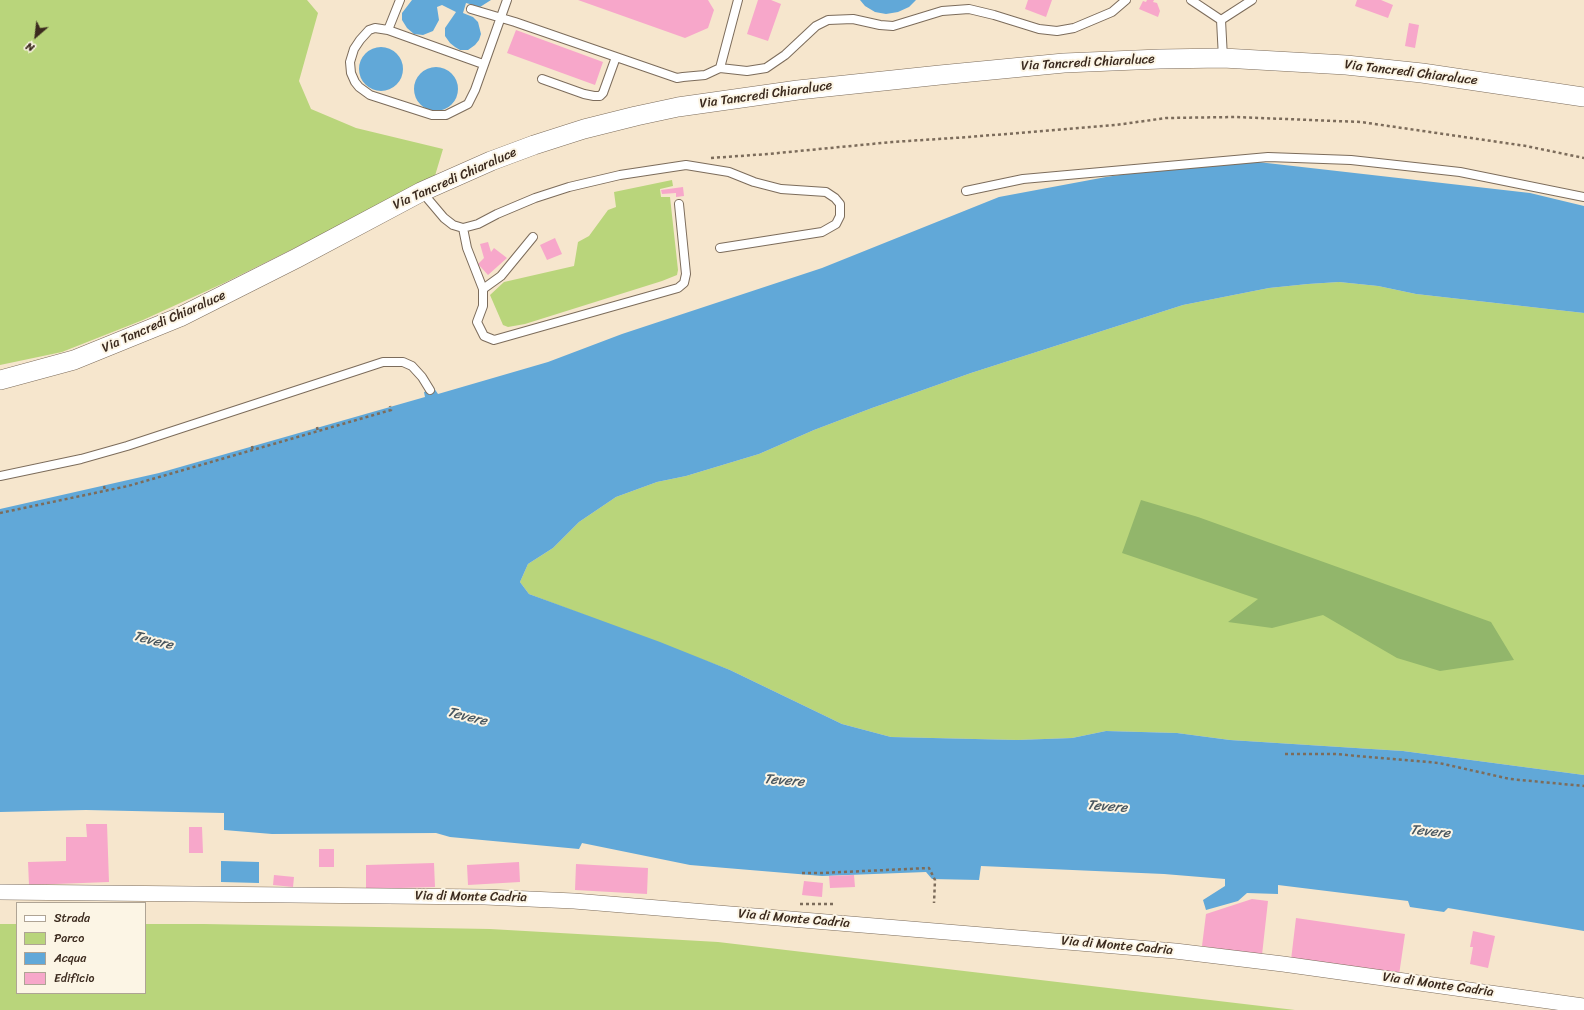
<!DOCTYPE html>
<style>
body{margin:0}
#map{position:relative;width:1584px;height:1010px;overflow:hidden;background:#f6e6cd;font-family:Sriracha,sans-serif}
canvas{display:block}
.legend{position:absolute;left:16px;top:902px;width:130px;height:92px;box-sizing:border-box;background:#fcf5e5;border:1px solid #afa495;margin:0;padding:5px 7px;list-style:none;font-size:12px;color:#3b2a1e}
.legend li{display:flex;align-items:center;gap:8px;height:20px}
.legend b{width:20px;border:1px solid #afa495}
.north{position:absolute;left:16px;top:16px;width:40px;height:40px;-webkit-text-stroke:3px #fcf5e5;paint-order:stroke;rotate:208deg;font-size:11px;font-weight:700;line-height:16px;text-align:center;color:#3b2a1e}
.north::after{content:'';display:block;margin:auto;width:14px;height:18px;background:#3b2a1e;clip-path:polygon(50% 0,100% 100%,50% 72%,0 100%)}
</style>
<div id="map">
<canvas width="1584" height="1010"></canvas>
<ul class="legend">
<li><b style="height:5px;background:#fff"></b>Strada</li>
<li><b style="height:11px;background:#b9d57b"></b>Parco</li>
<li><b style="height:11px;background:#61a8d8"></b>Acqua</li>
<li><b style="height:11px;background:#f7a7ca"></b>Edificio</li>
</ul>
<div class="north">N</div>
</div>
<script>
const g = document.querySelector('canvas').getContext('2d');
g.lineJoin = 'round';
function paint(path, color) {
  g.fillStyle = color;
  g.fill(path, 'evenodd');
}
function toPath(rows) {
  const path = new Path2D();
  for (const r of rows) {
    if (r.length === 3) {
      path.moveTo(r[0] + r[2], r[1]);
      path.arc(r[0], r[1], r[2], 0, 2 * Math.PI);
      continue;
    }
    path.moveTo(r[0], r[1]);
    for (let i = 2; i < r.length; i += 2) path.lineTo(r[i], r[i + 1]);
  }
  return path;
}
function stroke(path, color, width, dash) {
  g.strokeStyle = color;
  g.lineWidth = width;
  g.lineCap = dash ? 'butt' : 'round';
  g.setLineDash(dash || []);
  g.stroke(path);
}
function label(font, color, halo, rows, align = 'center') {
  g.font = font + ' Sriracha,sans-serif';
  g.lineWidth = 4;
  g.setLineDash([]);
  g.textBaseline = 'middle';
  g.strokeStyle = halo;
  g.fillStyle = color;
  for (const [text, x, y, turn = 0] of rows) {
    g.save();
    g.translate(x, y);
    g.rotate((+turn || 0) * Math.PI / 180);
    g.textAlign = isNaN(turn) ? turn : align;
    if (halo) g.strokeText(text, 0, 0);
    g.fillText(text, 0, 0);
    g.restore();
  }
}
paint(toPath([
 [0,0,307,0,318,13,299,81,311,109,356,128,443,149,434,179,224,283,143,320,62,352,0,365],
 [672,180,673,186,660,189,661,197,670,197,678,270,677,275,662,281,525,324,508,327,503,325,490,295,504,282,574,266,578,242,589,236,608,210,616,207,614,192],
 [1339,282,1378,286,1416,294,1584,313,1584,775,1403,751,1230,740,1177,733,1106,731,1072,738,1017,740,891,737,842,724,730,670,529,594,520,582,528,564,553,548,579,522,616,497,657,482,686,476,759,454,814,430,872,408,971,373,1183,305,1269,288,1308,284],
 [0,924,17,924,17,993,145,993,145,924,204,924,490,929,718,942,1295,1010,0,1010]
]), '#b9d57b');
paint(toPath([
 [1141,500,1198,517,1491,622,1514,660,1440,671,1397,658,1323,615,1272,628,1228,622,1258,599,1122,553]
]), '#92b66b');
paint(toPath([
 [412,0,491,0,480,7,466,3,463,13,473,17,478,22,481,34,479,40,475,45,468,50,460,50,455,47,450,43,445,36,445,28,456,12,442,5,437,7,439,20,433,31,423,35,414,34,407,28,402,20,402,13],
 [860,0,916,0,909,7,898,12,886,14,875,12,865,6],
 [381,69,22],
 [436,89,22],
 [1258,162,1530,193,1584,206,1584,313,1416,294,1378,286,1339,282,1308,284,1269,288,1183,305,971,373,872,408,814,430,759,454,686,476,657,482,616,497,579,522,553,548,528,564,520,582,529,594,660,642,730,670,842,724,891,737,1017,740,1072,738,1106,731,1177,733,1230,740,1403,751,1584,775,1584,931,1448,908,1444,912,1410,907,1408,901,1278,885,1278,894,1247,893,1238,901,1206,910,1203,900,1225,886,1225,879,1164,874,981,866,979,880,932,879,926,872,822,876,690,865,582,843,579,849,450,837,436,833,272,834,224,830,224,813,86,810,0,812,0,509,159,473,425,397,424,392,434,388,438,394,548,362,622,334,822,268,999,197,1106,177,1189,165],
 [221,861,259,862,259,883,221,882]
]), '#61a8d8');
paint(toPath([
 [578,0,708,0,714,10,708,28,685,38],
 [758,0,771,0,781,4,768,41,747,34],
 [1028,0,1052,0,1046,17,1025,9],
 [1147,0,1154,0,1153,2,1157,3,1160,11,1158,17,1139,9,1143,1,1146,2],
 [1357,0,1381,0,1393,5,1388,18,1355,6],
 [1409,23,1419,25,1415,48,1405,46],
 [516,30,603,62,595,85,507,53],
 [683,187,684,196,676,197,676,193,662,194,661,190],
 [555,238,562,254,547,260,540,245],
 [488,242,491,252,494,248,507,258,488,275,478,264,484,258,480,244],
 [86,824,107,824,109,882,29,885,28,862,66,861,66,837,87,837],
 [189,827,202,827,203,853,189,853],
 [319,849,334,849,334,867,319,867],
 [519,862,520,882,468,885,467,865],
 [434,863,435,887,366,889,366,865],
 [576,864,648,868,647,894,575,890],
 [274,875,294,877,293,887,273,885],
 [854,875,855,887,830,888,829,876],
 [804,881,823,883,822,897,802,895],
 [1252,899,1268,901,1262,955,1202,946,1206,914],
 [1296,918,1405,934,1399,975,1291,960],
 [1473,931,1495,936,1488,968,1470,964,1473,947,1470,947]
]), '#f7a7ca');
const service = toPath([
 [1191,0,1221,20],
 [471,9,515,22,677,78,683,77,705,75,720,68,738,0],
 [1221,20,1223,58],
 [1221,20,1252,0],
 [388,30,400,0],
 [483,64,388,30,375,28,369,30,360,40,354,49,350,62,351,73,355,82,359,87,370,95,432,115,446,115,468,104,475,90,507,0],
 [720,68,747,71,766,68,785,55,816,26,828,20,853,19,880,25,893,26,942,11,969,9,994,15,1039,29,1057,31,1074,28,1112,12,1126,0],
 [542,79,584,94,594,96,600,96,603,93,616,57],
 [966,191,1023,179,1268,157,1351,160,1460,172,1584,197],
 [422,192,444,218,453,225,463,228,478,224,497,214,535,198,569,187,620,175,686,165,729,172,754,182,781,189,826,192,835,198,840,204,840,216,836,224,822,232,720,248],
 [463,228,467,248,483,289,483,306,477,322,484,336,494,340,678,288,684,283,686,274,679,204],
 [483,289,501,276,533,237],
 [0,476,81,459,127,446,383,362,403,362,412,366,422,377,430,390]
]);
const minor = toPath([
 [0,892,485,897,574,901,1175,951,1283,964,1584,1006]
]);
const tertiary = toPath([
 [0,380,74,360,180,317,297,258,421,192,491,161,534,145,584,129,636,116,678,107,798,90,940,75,1064,63,1160,59,1223,58,1346,65,1422,73,1584,97]
]);
stroke(service, '#7c6c5b', 10);
stroke(minor, '#7c6c5b', 16);
stroke(tertiary, '#7c6c5b', 20);
stroke(toPath([
 [711,158,768,154,892,142,969,137,1116,125,1166,118,1235,117,1361,122,1526,146,1584,158],
 [317,427,318,432],
 [252,446,253,450],
 [104,486,105,491],
 [0,513,128,486,391,410,390,406],
 [1285,754,1335,754,1439,763,1510,779,1584,786],
 [802,873,821,873,929,868,935,880,934,903],
 [800,904,835,904]
]), '#7c6c5b', 2.5, [3, 3]);
stroke(service, '#fff', 8);
stroke(minor, '#fff', 15);
stroke(tertiary, '#fff', 19);
label('13px', '#3b2a1e', '#fcf5e5', [
 ["Via Tancredi Chiaraluce",1088,63,-3],
 ["Via Tancredi Chiaraluce",1411,73,7],
 ["Via Tancredi Chiaraluce",766,95,-8],
 ["Via Tancredi Chiaraluce",455,179,-24],
 ["Via Tancredi Chiaraluce",164,322,-24],
 ["Via di Monte Cadria",471,897,1],
 ["Via di Monte Cadria",794,919,5],
 ["Via di Monte Cadria",1117,946,5],
 ["Via di Monte Cadria",1438,985,8]
]);
label('italic 14px', '#48565f', '#fcf5e5', [
 ["Tevere",153,641,14],
 ["Tevere",467,717,14],
 ["Tevere",784,781,4],
 ["Tevere",1107,807,4],
 ["Tevere",1430,832,5]
]);
</script>
